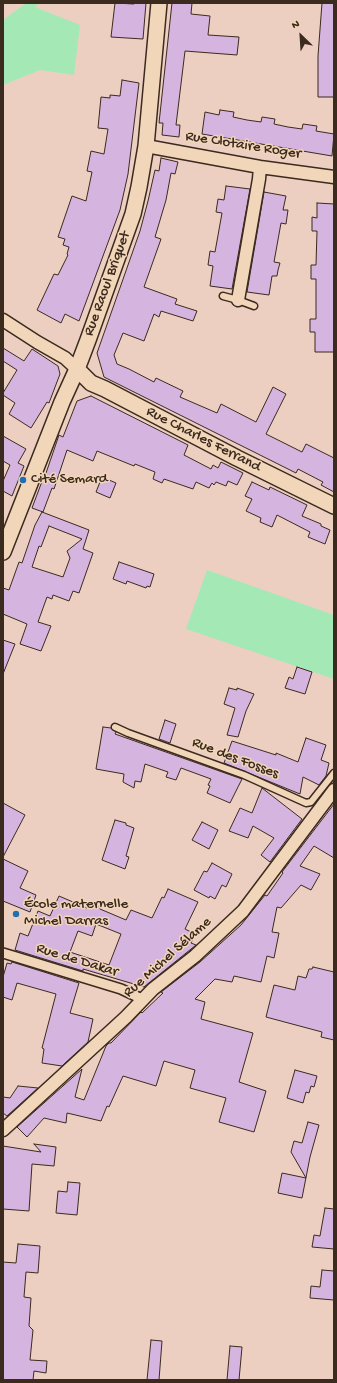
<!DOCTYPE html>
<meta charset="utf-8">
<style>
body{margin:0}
#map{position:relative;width:337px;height:1383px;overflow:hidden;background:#eccfc1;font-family:"Gochi Hand",sans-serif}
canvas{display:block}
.frame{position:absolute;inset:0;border:4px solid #3b2a1e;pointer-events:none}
.north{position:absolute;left:281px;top:16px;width:40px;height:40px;-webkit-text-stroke:3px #f2d6b9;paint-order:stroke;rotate:335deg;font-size:11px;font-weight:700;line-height:16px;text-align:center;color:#3b2a1e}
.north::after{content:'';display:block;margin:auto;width:14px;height:18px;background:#3b2a1e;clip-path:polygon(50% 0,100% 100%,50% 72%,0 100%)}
</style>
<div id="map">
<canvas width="337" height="1383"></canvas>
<div class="frame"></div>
<div class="north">N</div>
</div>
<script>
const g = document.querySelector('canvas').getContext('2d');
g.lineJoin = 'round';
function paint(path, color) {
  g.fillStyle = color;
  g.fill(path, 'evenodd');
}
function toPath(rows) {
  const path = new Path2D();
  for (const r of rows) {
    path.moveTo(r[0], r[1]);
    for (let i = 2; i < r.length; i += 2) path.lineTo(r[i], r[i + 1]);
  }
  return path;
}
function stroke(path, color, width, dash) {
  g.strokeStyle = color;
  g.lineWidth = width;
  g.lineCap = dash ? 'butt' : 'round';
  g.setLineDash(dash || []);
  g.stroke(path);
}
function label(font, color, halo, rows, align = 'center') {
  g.font = font + ' "Gochi Hand",sans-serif';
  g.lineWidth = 3;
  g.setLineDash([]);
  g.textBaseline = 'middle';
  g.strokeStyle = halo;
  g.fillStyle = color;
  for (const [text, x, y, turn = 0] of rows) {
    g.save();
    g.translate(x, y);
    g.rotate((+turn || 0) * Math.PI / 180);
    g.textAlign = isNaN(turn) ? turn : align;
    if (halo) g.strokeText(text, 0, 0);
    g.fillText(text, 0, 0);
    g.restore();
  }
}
paint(toPath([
 [26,3,40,3,35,7,80,25,74,75,40,70,3,85,3,20],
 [207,570,334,615,334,679,186,629]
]), '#a4e9b5');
const building = toPath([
 [115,3,134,4,134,3,146,3,143,39,111,37,115,3],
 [172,3,192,3,191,14,210,16,208,35,239,37,237,55,185,51,176,125,180,125,179,137,162,135,163,123,159,123,172,3],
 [322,3,334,3,334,97,318,97,318,56,322,3],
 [122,80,139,83,128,174,120,210,79,321,65,314,61,323,37,310,54,274,58,275,68,255,67,254,69,247,63,245,65,239,58,237,72,196,86,201,92,172,87,171,91,151,104,154,108,129,98,128,101,97,110,98,110,95,120,96,122,80],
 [220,110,234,112,233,117,247,120,261,122,262,117,275,119,274,124,288,127,302,129,303,124,317,126,316,131,334,134,332,156,202,134,205,112,219,115,220,110],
 [161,158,178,162,175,174,171,173,166,200,155,237,161,239,144,287,177,299,175,304,197,311,193,321,161,311,159,317,154,314,144,341,123,333,114,355,117,364,129,369,154,382,156,378,183,391,180,397,217,413,221,404,256,422,273,387,286,394,266,434,302,452,306,444,334,458,334,492,321,485,323,482,298,469,296,473,104,377,97,353,140,231,148,201,155,170,159,171,161,158],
 [226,186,250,189,232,289,210,286,213,266,208,265,210,251,215,252,222,213,216,212,218,199,224,200,226,186],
 [264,192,286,196,283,210,288,210,286,224,281,223,274,262,280,263,278,270,277,276,272,276,269,295,247,292,264,192],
 [317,203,334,204,334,352,315,352,315,332,310,332,310,319,316,319,316,279,311,279,311,265,316,265,317,231,312,231,312,217,317,218,317,203],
 [3,348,24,361,32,349,58,366,60,374,49,403,47,402,31,428,9,414,15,403,3,395,3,393,17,370,3,361,3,348],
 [91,396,188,445,184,455,211,469,213,465,218,468,221,462,243,473,237,485,228,481,226,486,216,482,214,485,212,483,209,488,196,482,193,489,164,479,162,483,153,479,155,472,135,464,134,466,97,451,93,461,67,450,54,489,52,488,43,512,32,508,44,476,45,476,59,435,63,437,77,401,91,396],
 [3,436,26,449,18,463,24,466,12,496,3,491,3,481,10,465,3,461,3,436],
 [102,477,116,483,110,498,96,492,102,477],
 [252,482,269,490,270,487,307,505,302,516,321,524,321,526,330,530,325,544,308,537,310,532,277,515,272,527,260,522,261,518,246,511,252,499,245,496,252,482],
 [42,512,89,530,83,549,93,553,79,593,73,591,69,601,53,595,52,599,47,597,38,622,51,626,41,651,20,644,27,624,3,614,3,588,9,590,19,562,22,563,35,525,42,512],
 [49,526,82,539,67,551,70,558,63,577,32,567,39,546,41,547,49,526],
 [119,562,154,574,150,587,147,586,146,588,127,581,126,584,113,579,119,562],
 [3,640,15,644,3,674,3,640],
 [297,667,312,672,305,694,285,688,289,677,293,679,297,667],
 [229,688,237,690,237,688,254,694,246,711,238,737,227,735,235,708,224,704,229,688],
 [165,720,176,724,170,743,159,739,165,720],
 [103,727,111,728,116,732,115,734,242,779,230,803,207,793,210,786,208,785,211,779,181,768,176,780,166,777,168,772,145,764,141,782,135,781,134,788,123,782,124,774,96,769,103,727],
 [306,738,326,745,321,760,329,763,326,776,319,785,303,777,300,794,224,763,232,741,276,755,276,753,298,762,306,738],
 [262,788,302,819,270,862,261,855,274,838,253,826,248,838,229,831,240,808,252,813,262,788],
 [3,803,25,815,3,857,3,803],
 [334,804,334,858,314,846,300,866,320,874,311,890,301,885,281,908,277,907,272,932,279,933,274,958,267,956,261,982,234,976,232,982,215,979,195,999,205,1002,201,1019,253,1033,239,1082,266,1091,254,1132,219,1122,226,1098,190,1088,195,1070,164,1061,156,1086,123,1076,109,1107,107,1106,101,1121,67,1113,66,1123,44,1118,27,1137,17,1127,82,1069,75,1097,84,1100,106,1046,109,1043,111,1043,141,1012,142,1013,163,993,161,992,200,962,241,925,265,895,267,896,283,873,282,872,334,804],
 [115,820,126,823,126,825,134,828,126,856,129,857,125,869,102,860,115,820],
 [202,822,218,830,209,849,192,840,202,822],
 [3,859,28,871,20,888,36,895,30,912,3,901,3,859],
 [212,863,232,874,226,887,222,885,215,899,210,896,209,898,194,890,204,871,207,872,212,863],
 [168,889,198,902,185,929,195,934,191,943,196,945,144,987,83,969,83,971,15,950,20,933,28,936,38,911,50,916,59,896,87,908,88,904,100,907,100,909,126,920,131,910,152,918,162,897,164,898,168,889],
 [96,924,121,934,109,965,70,952,78,931,92,936,96,924],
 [12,962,79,983,70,1013,93,1019,88,1042,62,1066,42,1063,44,1049,42,1048,56,994,17,983,12,1000,3,997,3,977,7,963,11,964,12,962],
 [313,967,334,972,334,1040,321,1037,322,1032,266,1017,274,985,295,990,298,976,306,978,309,969,312,969,313,967],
 [295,1070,317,1076,314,1087,311,1086,309,1093,306,1092,303,1103,287,1098,295,1070],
 [18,1086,38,1088,7,1116,3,1113,3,1097,10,1098,18,1086],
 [308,1122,319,1125,310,1157,302,1198,278,1193,282,1173,306,1178,291,1152,294,1141,302,1143,308,1122],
 [34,1144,56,1147,54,1166,32,1164,29,1211,3,1209,3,1146,41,1152,34,1144],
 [68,1182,80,1183,77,1215,56,1213,58,1191,67,1192,68,1182],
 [325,1208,334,1209,334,1249,312,1247,314,1235,320,1236,325,1208],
 [18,1244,40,1246,38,1273,26,1272,24,1297,31,1298,29,1326,33,1330,30,1360,47,1361,46,1373,34,1371,33,1380,3,1380,3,1262,16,1263,18,1244],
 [322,1270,334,1271,334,1300,310,1298,311,1286,320,1287,322,1270],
 [151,1340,162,1341,159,1380,147,1380,151,1340],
 [230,1346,242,1347,239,1380,227,1380,230,1346]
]);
paint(building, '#d5b4e0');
stroke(building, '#3b2a1e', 1);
const service = toPath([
 [223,296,238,300,254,306],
 [115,727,128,733,244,775,306,803,311,802,334,773]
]);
const pedestrian = toPath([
 [3,953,121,989,142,999]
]);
const minor = toPath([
 [146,146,260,167,334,177],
 [238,300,259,179,260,167],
 [3,320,37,342,65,358,77,369],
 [3,1130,126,1017,153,989,195,956,243,911,334,790]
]);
const tertiary = toPath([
 [77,369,91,383,105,389,237,458,334,506],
 [3,552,62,402,77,369,88,340,133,214,139,187,146,146,159,3]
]);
stroke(service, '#3b2a1e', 9);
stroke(pedestrian, '#3b2a1e', 12);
stroke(minor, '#3b2a1e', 15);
stroke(tertiary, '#3b2a1e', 18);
stroke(service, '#f2d6b9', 6);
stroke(pedestrian, '#f2d6b9', 9);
stroke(minor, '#f2d6b9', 12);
stroke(tertiary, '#f2d6b9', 15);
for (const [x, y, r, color] of [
 [23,480,4,"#1f6fb2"],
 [16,914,4,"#1f6fb2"]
]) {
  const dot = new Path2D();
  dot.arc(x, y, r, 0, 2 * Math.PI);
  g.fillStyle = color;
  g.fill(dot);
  stroke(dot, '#f2d6b9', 1.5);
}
label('15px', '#3b2a1e', '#f2d6b9', [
 ["Rue Clotaire Roger",243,146,9],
 ["Rue Raoul Briquet",108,284,-70],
 ["Rue Charles Ferrand",203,440,27],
 ["Rue des Fosses",235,759,21],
 ["Rue Michel Sélame",168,958,-42],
 ["Rue de Dakar",77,961,17]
]);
label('15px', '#3b2a1e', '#f2d6b9', [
 ["Cité Semard",31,480],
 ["École maternelle",24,905],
 ["Michel Darras",24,922]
], 'left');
</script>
